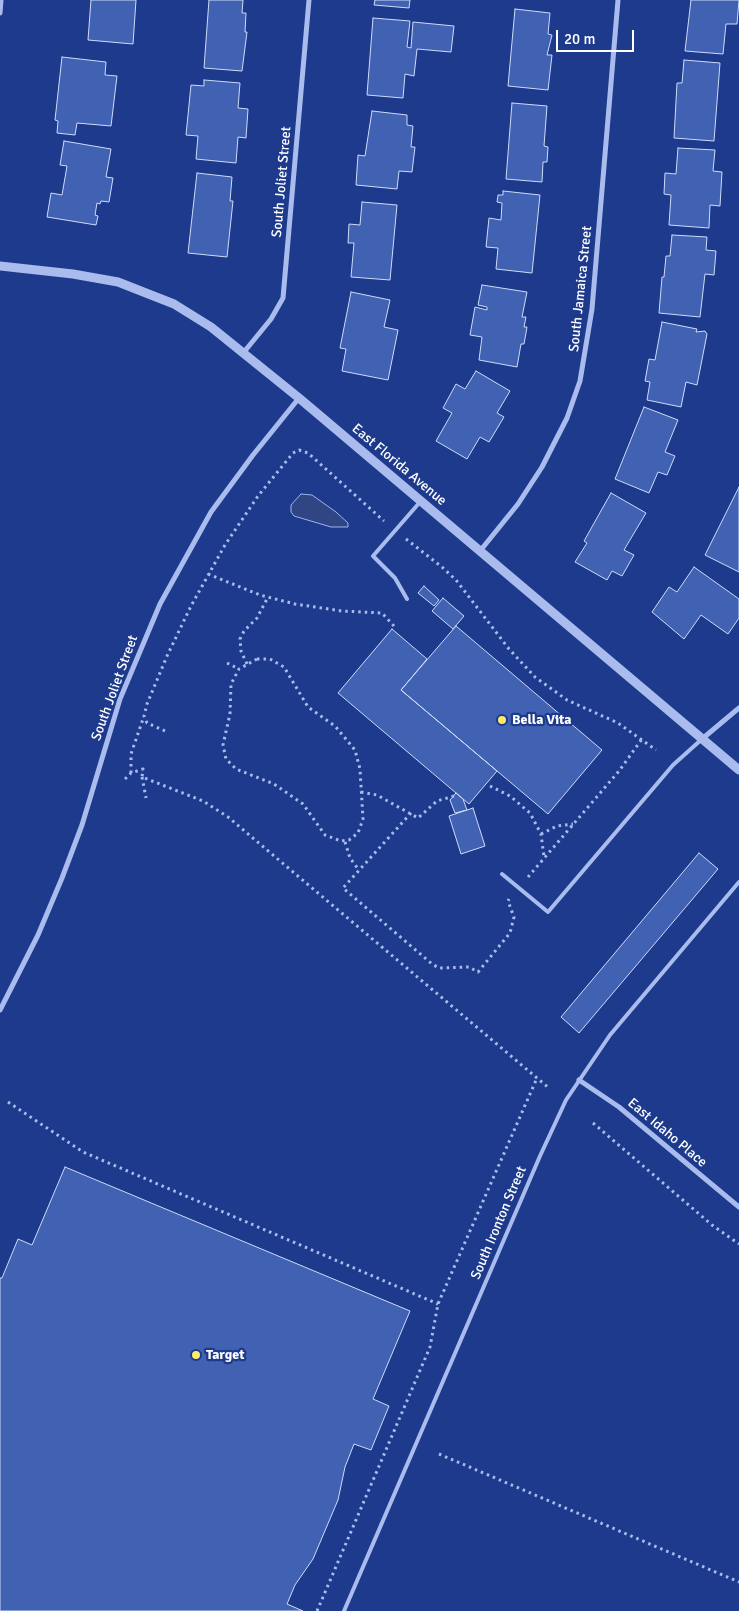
<!DOCTYPE html>
<style>
body{margin:0}
#map{position:relative;width:739px;height:1611px;overflow:hidden;background:#1d3a8c;font-family:Signika,sans-serif}
canvas{display:block}
.scale{position:absolute;left:556px;top:30px;width:78px;height:22px;box-sizing:border-box;border:2px solid #fff;border-top:0;padding-left:6px;font-size:15px;line-height:18px;white-space:nowrap;color:#fff;-webkit-text-stroke:4px #1d3a8c;paint-order:stroke}
</style>
<div id="map">
<canvas width="739" height="1611"></canvas>
<div class="scale">20 m</div>
</div>
<script>
const g = document.querySelector('canvas').getContext('2d');
g.lineJoin = 'round';
function paint(path, color) {
  g.fillStyle = color;
  g.fill(path, 'evenodd');
}
function toPath(rows) {
  const path = new Path2D();
  for (const r of rows) {
    path.moveTo(r[0], r[1]);
    for (let i = 2; i < r.length; i += 2) path.lineTo(r[i], r[i + 1]);
  }
  return path;
}
function stroke(path, color, width, dash) {
  g.strokeStyle = color;
  g.lineWidth = width;
  g.lineCap = dash ? 'butt' : 'round';
  g.setLineDash(dash || []);
  g.stroke(path);
}
function label(font, color, halo, rows, align = 'center') {
  g.font = font + ' Signika,sans-serif';
  g.lineWidth = 4.5;
  g.setLineDash([]);
  g.textBaseline = 'middle';
  g.strokeStyle = halo;
  g.fillStyle = color;
  for (const [text, x, y, turn = 0] of rows) {
    g.save();
    g.translate(x, y);
    g.rotate((+turn || 0) * Math.PI / 180);
    g.textAlign = isNaN(turn) ? turn : align;
    if (halo) g.strokeText(text, 0, 0);
    g.fillText(text, 0, 0);
    g.restore();
  }
}
const water = toPath([
 [301,494,312,495,336,512,348,523,348,527,331,527,294,516,291,512,291,505,301,494]
]);
paint(water, '#304684');
stroke(water, '#9db5ee', 1);
const building = toPath([
 [91,0,136,0,133,44,88,40,91,0],
 [209,0,243,0,242,13,246,13,245,32,247,32,242,71,204,68,209,0],
 [375,0,410,0,409,8,374,5,375,0],
 [691,0,739,0,737,24,726,24,723,54,685,51,691,0],
 [515,9,550,13,548,34,552,35,547,55,552,55,548,90,508,86,515,9],
 [373,18,410,21,407,47,411,48,413,22,454,26,451,52,417,49,414,76,405,74,403,98,367,95,373,18],
 [62,57,106,62,105,75,117,76,111,126,77,123,75,135,57,133,58,121,55,120,62,57],
 [684,60,720,63,714,141,674,138,677,83,682,83,684,60],
 [204,80,240,83,238,108,248,109,246,138,238,137,236,163,196,159,198,136,186,135,191,85,204,86,204,80],
 [512,103,547,106,544,146,548,147,547,162,543,162,542,182,506,179,512,103],
 [372,111,407,115,407,125,413,126,411,147,415,147,412,172,399,171,397,189,356,185,358,155,365,156,372,111],
 [64,141,111,149,106,177,113,178,109,202,101,201,100,204,97,203,95,215,98,216,96,225,47,217,51,193,62,195,67,166,60,165,64,141],
 [678,148,715,150,713,171,722,172,720,206,710,205,709,228,669,225,671,195,664,194,665,173,676,174,678,148],
 [197,173,232,177,230,201,233,201,227,257,188,253,197,173],
 [503,191,540,195,532,273,496,269,498,248,486,247,489,218,501,220,502,203,497,202,498,195,503,195,503,191],
 [362,202,397,205,390,280,351,277,354,243,348,243,349,224,360,225,362,202],
 [672,235,707,237,706,250,716,251,714,275,705,274,700,317,659,313,662,277,664,277,666,256,670,256,672,235],
 [482,285,527,292,522,317,526,317,524,327,527,327,524,344,521,344,517,367,479,360,482,337,470,335,475,307,487,310,487,307,478,305,482,285],
 [351,292,390,300,384,327,398,330,388,380,342,371,346,349,340,348,351,292],
 [662,322,697,329,696,332,705,331,707,334,697,385,686,382,681,407,647,400,650,382,645,381,649,359,655,360,662,322],
 [476,371,510,391,497,413,504,417,489,442,480,437,467,459,436,441,452,413,443,408,456,384,465,389,476,371],
 [644,407,678,420,665,452,675,456,667,475,658,472,649,493,615,479,644,407],
 [739,487,739,572,705,555,739,487],
 [611,493,646,513,624,550,634,555,622,576,612,571,607,580,575,562,587,543,584,541,611,493],
 [694,567,739,599,739,618,728,634,701,615,684,639,652,612,669,587,677,592,694,567],
 [424,586,439,600,434,606,418,593,424,586],
 [443,598,464,616,453,629,432,611,443,598],
 [456,626,602,750,548,814,401,690,456,626],
 [392,629,427,659,401,690,497,771,469,804,338,693,392,629],
 [456,793,463,799,467,810,455,813,450,800,456,793],
 [473,808,485,846,461,854,449,816,473,808],
 [699,853,718,869,579,1033,561,1017,699,853],
 [65,1167,410,1311,373,1399,389,1406,371,1450,354,1444,345,1467,338,1500,313,1559,295,1585,287,1604,303,1611,0,1611,0,1278,2,1278,18,1239,32,1245,65,1167]
]);
paint(building, '#4161b2');
stroke(building, '#cfdbf9', 1);
stroke(toPath([
 [406,539,442,567,456,580,509,649,535,677,567,700,618,723,656,750],
 [208,574,260,595,295,604,342,611,382,613,394,626],
 [257,659,270,659,284,667,308,707,335,726,355,750,360,769,363,819,358,833,349,840,341,841,325,835,303,804,274,784,236,769,226,759,223,745,230,714,231,684,239,669,257,659],
 [227,663,239,669],
 [247,664,241,651,240,639,244,631,257,618,268,597],
 [165,731,147,723,144,716,147,704,167,656,191,606,225,545,258,496,293,453,299,450,308,453,384,521],
 [131,773,131,754,144,716],
 [142,777,146,798],
 [125,779,131,773,143,769,142,777,203,801,228,817,550,1089],
 [490,786,510,796,530,813,541,834,544,857],
 [361,792,377,795,418,818,437,801,454,796],
 [411,813,343,888,432,964,439,968,469,967,478,972,510,933,514,917,508,901,509,899],
 [541,834,557,826,573,824],
 [345,842,350,858,358,869],
 [528,877,619,771,642,739],
 [8,1102,83,1152,438,1304],
 [593,1123,712,1225,739,1244],
 [439,1454,739,1582],
 [317,1611,430,1347,438,1304,537,1078]
]), '#a9bced', 3, [2.5, 4]);
stroke(toPath([
 [407,599,395,578,373,556,420,502],
 [502,874,548,912,673,765,702,739],
 [344,1611,540,1156,566,1100,610,1035,739,882]
]), '#a9bced', 4);
stroke(toPath([
 [0,13,1,0],
 [244,352,271,319,283,298,309,0],
 [480,551,518,504,542,467,567,418,580,381,592,309,618,0],
 [702,739,739,708],
 [0,1010,38,935,62,878,82,825,120,699,160,604,211,512,253,455,299,398],
 [579,1080,619,1107,739,1207]
]), '#a9bced', 5);
stroke(toPath([
 [0,266,73,274,118,282,174,304,211,327,299,398,739,770]
]), '#a9bced', 9);
for (const [x, y, r, color] of [
 [502,720,5,"#fceb68"],
 [196,1355,5,"#fceb68"]
]) {
  const dot = new Path2D();
  dot.arc(x, y, r, 0, 2 * Math.PI);
  g.fillStyle = color;
  g.fill(dot);
  stroke(dot, '#1d3a8c', 2);
}
label('14px', '#fff', '#1d3a8c', [
 ["South Joliet Street",282,182,-85],
 ["South Jamaica Street",581,289,-84],
 ["East Florida Avenue",399,465,40],
 ["South Joliet Street",115,688,-70],
 ["East Idaho Place",667,1133,40],
 ["South Ironton Street",499,1223,-67]
]);
label('bold 14px', '#fff', '#1d3a8c', [
 ["Bella Vita",512,720],
 ["Target",206,1355]
], 'left');
</script>
